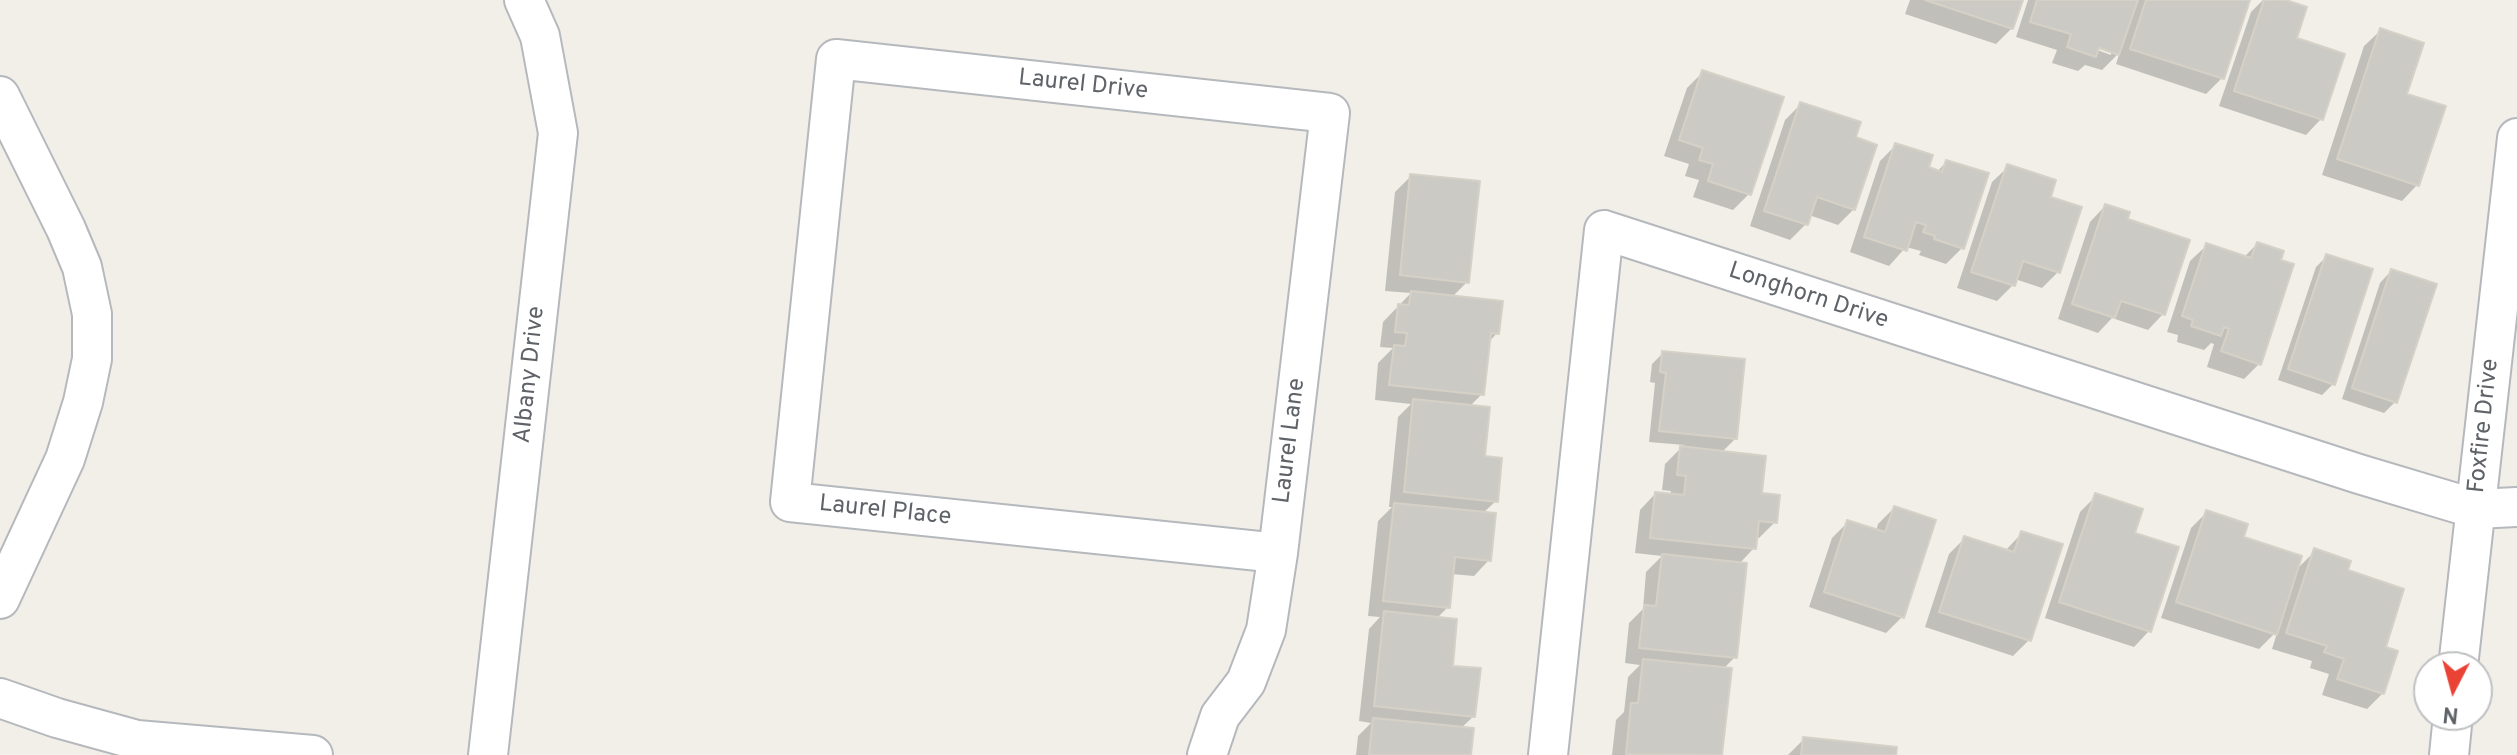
<!DOCTYPE html>
<style>
body{margin:0}
#map{position:relative;width:2517px;height:755px;overflow:hidden;background:#f1efe8;font-family:Overpass,sans-serif}
canvas{display:block}
.north{position:absolute;left:2413px;top:651px;width:80px;height:80px;box-sizing:border-box;background:#fff;border:2px solid #bfc1c3;border-radius:50%;rotate:186deg;font-size:22px;font-weight:700;line-height:32px;text-align:center;color:#5f6368}
.north::after{content:'';display:block;margin:auto;width:28px;height:36px;background:#ea4335;clip-path:polygon(50% 0,100% 100%,50% 72%,0 100%)}
</style>
<div id="map">
<canvas width="2517" height="755"></canvas>
<div class="north">N</div>
</div>
<script>
const g = document.querySelector('canvas').getContext('2d');
g.lineJoin = 'round';
function paint(path, color) {
  g.fillStyle = color;
  g.fill(path, 'evenodd');
}
function toPath(rows) {
  const path = new Path2D();
  for (const r of rows) {
    path.moveTo(r[0], r[1]);
    for (let i = 2; i < r.length; i += 2) path.lineTo(r[i], r[i + 1]);
  }
  return path;
}
function stroke(path, color, width, dash) {
  g.strokeStyle = color;
  g.lineWidth = width;
  g.lineCap = dash ? 'butt' : 'round';
  g.setLineDash(dash || []);
  g.stroke(path);
}
function label(font, color, halo, rows, align = 'center') {
  g.font = font + ' Overpass,sans-serif';
  g.lineWidth = 7;
  g.setLineDash([]);
  g.textBaseline = 'middle';
  g.strokeStyle = halo;
  g.fillStyle = color;
  for (const [text, x, y, turn = 0] of rows) {
    g.save();
    g.translate(x, y);
    g.rotate((+turn || 0) * Math.PI / 180);
    g.textAlign = isNaN(turn) ? turn : align;
    if (halo) g.strokeText(text, 0, 0);
    g.fillText(text, 0, 0);
    g.restore();
  }
}
paint(toPath([
 [1910,0,2021,0,2012,28,1996,44,1905,14],
 [2028,0,2248,0,2222,78,2206,94,2116,64,2120,52,2102,70,2085,65,2078,71,2052,63,2057,50,2016,37],
 [2090,44,2111,50,2111,55,2089,47],
 [2263,0,2279,0,2321,119,2306,135,2219,106,2251,12],
 [2380,31,2405,95,2417,185,2402,201,2322,175,2364,46],
 [1703,72,1749,194,1733,210,1693,197,1699,180,1685,176,1689,164,1664,156,1687,88],
 [1801,104,1854,138,1854,209,1838,225,1809,215,1806,224,1790,240,1750,226,1785,120],
 [1896,145,1927,168,1937,172,1946,162,1962,248,1946,264,1919,255,1921,251,1906,247,1889,266,1850,252,1880,161],
 [2008,167,2048,198,2058,272,2042,288,2015,279,2013,285,1997,301,1957,288,1992,182],
 [1411,176,1467,282,1452,297,1497,333,1488,343,1482,394,1469,407,1496,501,1482,514,1489,560,1474,576,1451,574,1448,607,1436,619,1450,667,1474,716,1460,729,1469,755,1356,755,1358,736,1371,723,1359,721,1369,629,1380,617,1368,616,1378,521,1392,507,1389,507,1398,417,1411,404,1375,400,1378,363,1393,348,1380,347,1383,322,1411,293,1385,291,1395,192],
 [2105,206,2163,314,2148,330,2112,318,2098,333,2058,319,2090,222],
 [2257,244,2259,364,2244,379,2207,367,2214,344,2211,343,2204,350,2177,342,2178,335,2167,332,2190,261,2206,246,2243,258],
 [2327,256,2333,384,2322,395,2278,380,2316,267],
 [2391,271,2395,402,2384,413,2342,399,2380,283],
 [1663,353,1735,439,1721,453,1760,495,1775,522,1759,538,1756,537,1754,548,1739,564,1735,657,1723,669,1729,670,1720,755,1612,755,1616,720,1624,712,1628,677,1640,665,1625,663,1629,623,1643,609,1646,572,1662,556,1635,553,1640,510,1655,494,1670,496,1671,491,1662,490,1665,464,1684,445,1649,442,1655,383,1650,382,1652,364],
 [2096,496,2132,534,2149,631,2134,647,2045,618,2080,512],
 [1894,508,1902,617,1886,633,1809,607,1832,538,1848,522,1876,531,1878,524],
 [2207,512,2241,538,2296,570,2315,551,2383,648,2383,693,2367,709,2322,695,2329,674,2310,668,2312,661,2272,649,2278,630,2259,649,2161,618,2191,528],
 [2022,533,2029,640,2013,656,1925,627,1949,554,1965,538,2005,551],
 [1804,739,1894,755,1788,755]
]), '#0003');
const building = toPath([
 [1925,0,2023,0,2013,29,1925,0],
 [2037,0,2138,0,2119,55,2099,48,2096,57,2067,47,2071,34,2030,22,2037,0],
 [2146,0,2250,0,2224,79,2130,49,2146,0],
 [2264,0,2286,0,2307,7,2297,38,2345,54,2323,120,2234,91,2264,0],
 [2380,28,2424,43,2407,94,2446,106,2419,186,2337,159,2380,28],
 [1702,70,1784,97,1751,195,1708,181,1713,164,1699,160,1703,148,1679,140,1702,70],
 [1800,102,1861,122,1856,137,1877,145,1855,210,1817,197,1808,225,1764,211,1800,102],
 [1895,143,1933,155,1929,167,1942,172,1946,160,1989,173,1964,249,1934,239,1935,236,1923,232,1926,225,1916,222,1907,251,1864,237,1895,143],
 [2007,164,2056,180,2051,197,2082,207,2060,273,2023,261,2015,286,1971,272,2007,164],
 [1410,174,1480,181,1469,283,1400,275,1410,174],
 [2105,204,2130,212,2128,219,2190,240,2165,315,2121,301,2115,318,2072,304,2105,204],
 [2257,242,2284,251,2281,260,2294,264,2261,365,2221,351,2229,329,2224,327,2221,336,2191,326,2193,320,2182,316,2206,243,2251,258,2257,242],
 [2326,254,2373,269,2335,385,2288,369,2326,254],
 [2391,269,2437,284,2397,403,2352,388,2391,269],
 [1411,291,1503,301,1499,334,1491,333,1484,395,1389,385,1394,345,1405,346,1407,333,1395,332,1398,304,1409,305,1411,291],
 [1662,351,1745,359,1737,439,1659,431,1666,373,1660,372,1662,351],
 [1413,399,1490,407,1485,456,1502,458,1498,502,1404,492,1413,399],
 [1680,446,1766,456,1762,493,1780,495,1777,523,1759,521,1756,549,1650,538,1655,492,1684,495,1686,476,1677,475,1680,446],
 [2095,493,2143,509,2135,533,2179,547,2151,632,2059,602,2095,493],
 [1394,503,1496,513,1491,561,1455,557,1450,608,1383,601,1394,503],
 [1894,506,1936,520,1904,618,1824,592,1847,520,1885,532,1894,506],
 [2206,510,2248,524,2244,537,2302,556,2277,635,2176,602,2206,510],
 [2021,531,2063,544,2031,641,1939,612,1964,536,2014,552,2021,531],
 [2314,548,2351,561,2348,570,2404,589,2386,647,2398,651,2384,694,2337,679,2344,659,2324,652,2327,646,2286,633,2314,548],
 [1662,554,1747,563,1737,658,1639,648,1644,605,1656,606,1662,554],
 [1384,611,1457,619,1453,666,1481,668,1475,717,1374,706,1384,611],
 [1643,659,1732,668,1722,755,1626,754,1631,703,1638,703,1643,659],
 [1373,718,1474,728,1471,755,1369,755,1373,718],
 [1803,737,1897,747,1896,755,1801,755,1803,737]
]);
paint(building, '#cccac5');
stroke(building, '#d6d1c6', 2);
const minor = toPath([
 [0,96,66,229,82,267,92,314,92,359,83,402,65,459,0,599],
 [2458,667,2517,138],
 [0,698,57,718,137,740,313,755],
 [488,755,558,133,540,36,524,0],
 [1207,755,1220,716,1246,682,1266,630,1278,553,1330,113,836,59,790,502,1278,553],
 [1548,755,1604,230,2359,474,2476,509,2517,507],
 [2449,755,2453,715]
]);
stroke(minor, '#b5b8bc', 42);
stroke(minor, '#fff', 38);
label('24px', '#5f6368', '#fff', [
 ["Laurel Drive",1083,86,6],
 ["Longhorn Drive",1808,297,18],
 ["Albany Drive",531,375,-84],
 ["Foxfire Drive",2485,426,-84],
 ["Laurel Lane",1291,441,-83],
 ["Laurel Place",885,512,6]
]);
</script>
